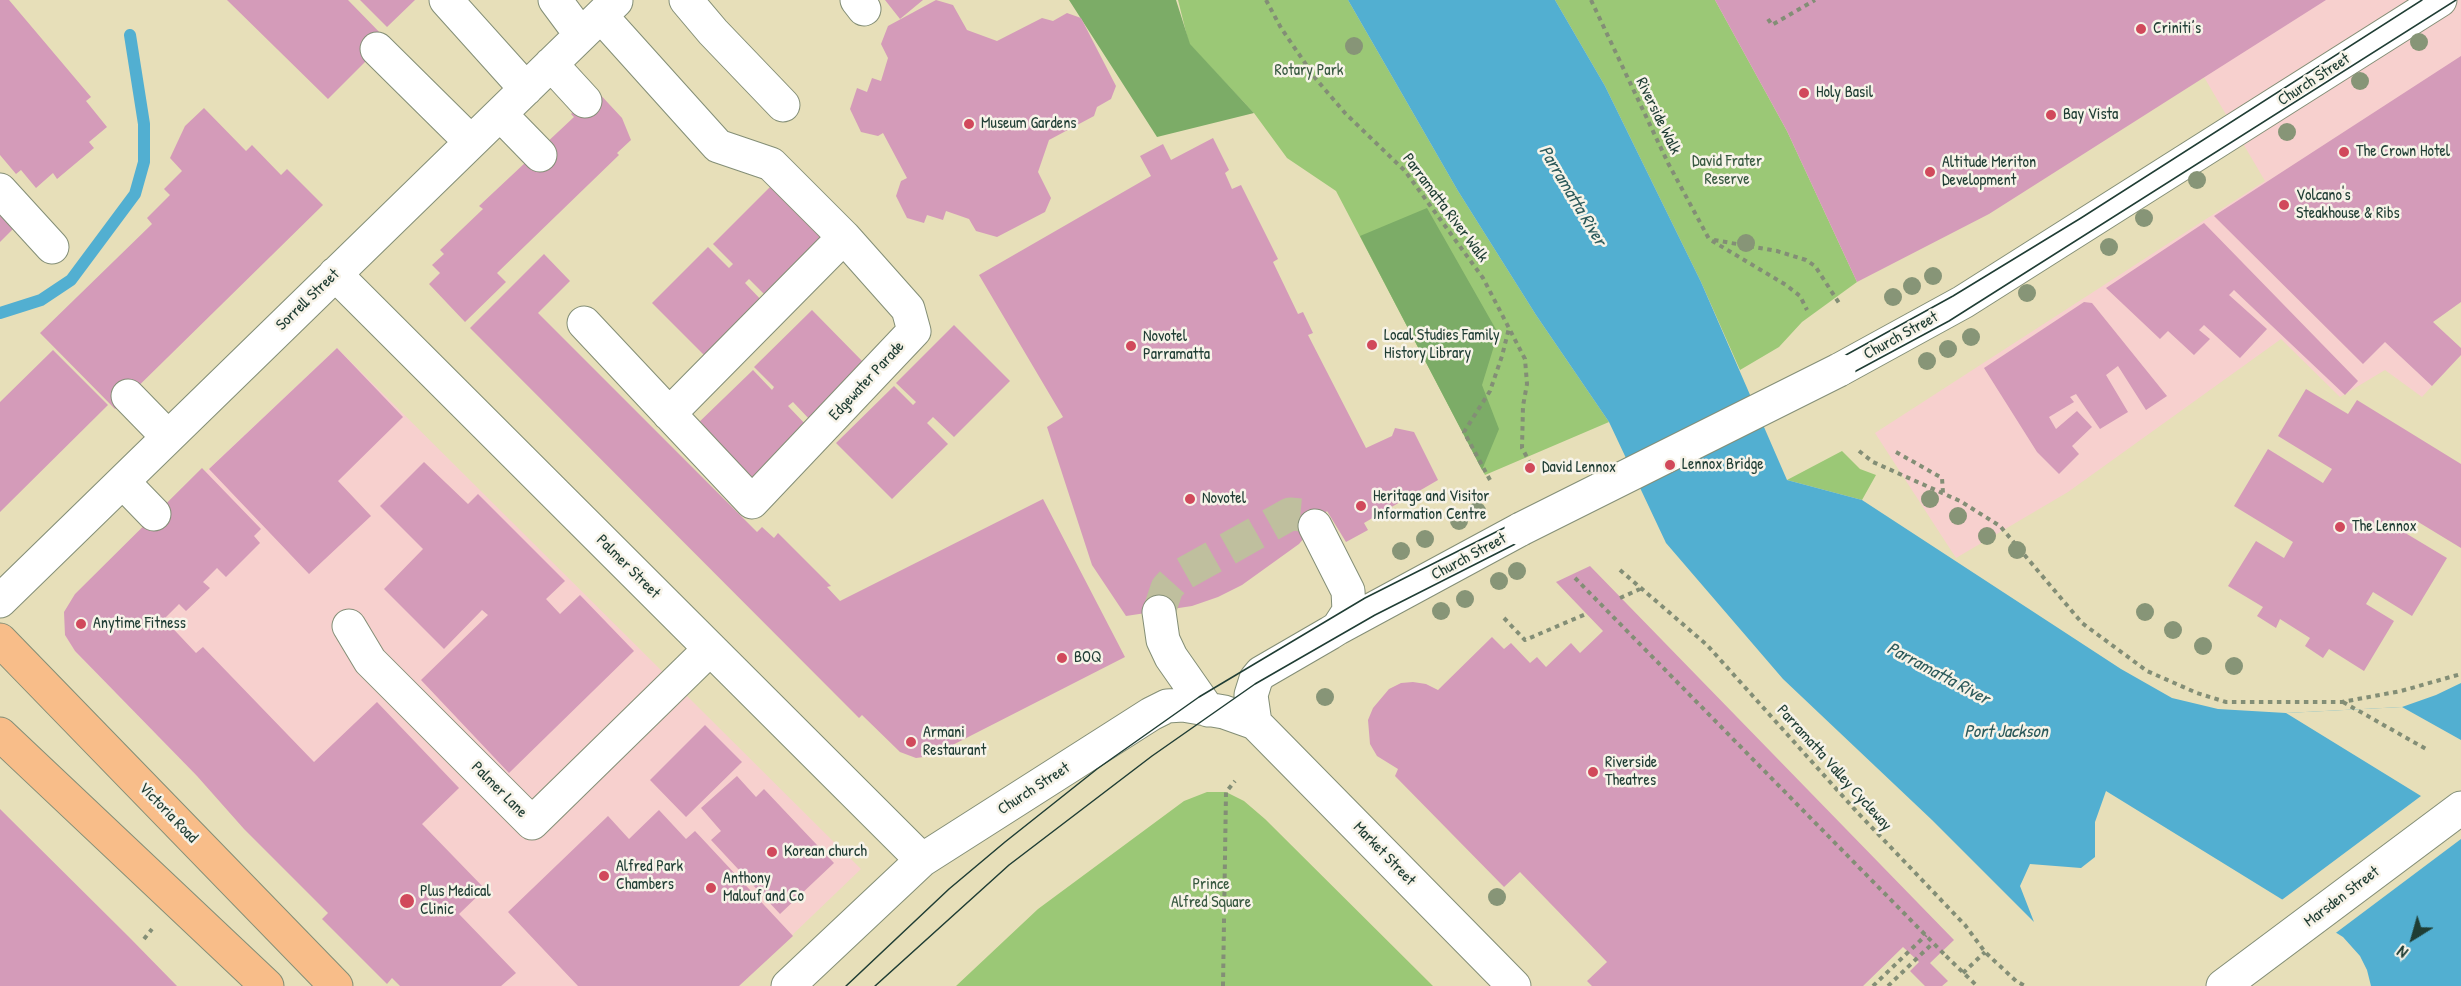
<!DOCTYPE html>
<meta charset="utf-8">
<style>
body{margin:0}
#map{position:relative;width:2461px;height:986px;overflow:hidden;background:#e7dfb9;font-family:"Patrick Hand",sans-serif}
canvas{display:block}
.north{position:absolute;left:2383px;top:908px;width:60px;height:60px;-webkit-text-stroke:4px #f7f3e8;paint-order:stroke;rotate:217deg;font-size:16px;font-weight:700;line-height:24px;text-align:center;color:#1f3d34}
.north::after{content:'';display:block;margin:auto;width:21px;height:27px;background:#1f3d34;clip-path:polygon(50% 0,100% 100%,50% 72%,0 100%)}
</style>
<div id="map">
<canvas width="2461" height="986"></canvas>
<div class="north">N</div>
</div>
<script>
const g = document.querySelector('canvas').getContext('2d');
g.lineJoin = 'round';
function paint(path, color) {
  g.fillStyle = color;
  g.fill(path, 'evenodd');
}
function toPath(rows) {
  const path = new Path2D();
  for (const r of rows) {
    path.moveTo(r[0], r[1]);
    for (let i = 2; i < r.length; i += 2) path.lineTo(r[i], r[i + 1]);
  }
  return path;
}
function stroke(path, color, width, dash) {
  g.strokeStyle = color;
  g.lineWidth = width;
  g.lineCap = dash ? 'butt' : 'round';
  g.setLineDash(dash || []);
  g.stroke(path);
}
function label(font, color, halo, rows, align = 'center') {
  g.font = font + ' "Patrick Hand",sans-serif';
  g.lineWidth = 5;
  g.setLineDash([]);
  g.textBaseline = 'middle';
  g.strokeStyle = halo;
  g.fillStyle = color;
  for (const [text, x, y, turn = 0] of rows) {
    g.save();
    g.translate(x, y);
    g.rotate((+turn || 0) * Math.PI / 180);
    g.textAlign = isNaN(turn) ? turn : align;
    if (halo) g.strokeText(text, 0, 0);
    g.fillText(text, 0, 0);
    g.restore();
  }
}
paint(toPath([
 [2145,0,2461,0,2461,295,2427,319,2461,354,2422,397,2385,370,2340,397,2281,339,2068,492,1956,558,1875,433,2265,181,2204,77],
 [337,348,861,869,739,986,402,986,75,651,65,635,76,594]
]), '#f7d0ce');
paint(toPath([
 [1178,0,1348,0,1458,191,1536,315,1609,422,1485,475,1336,191,1287,158,1254,113,1189,44],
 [1555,0,1715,0,1787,131,1857,282,1802,322,1779,347,1740,370,1701,282,1605,86],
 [1842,451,1860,469,1876,475,1862,500,1787,480],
 [1207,792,1226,792,1244,801,1265,819,1433,986,956,986,1038,909,1184,801]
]), '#9bc876');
paint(toPath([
 [1069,0,1176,0,1190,44,1254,113,1157,137],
 [1427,208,1498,333,1482,385,1499,429,1482,470,1360,236]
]), '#7cac67');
paint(toPath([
 [1348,0,1555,0,1605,86,1701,282,1787,480,1862,500,2121,669,2172,698,2218,709,2286,713,2402,707,2436,695,2461,683,2461,986,2371,986,2367,970,2360,956,2343,937,2106,791,2095,822,2095,857,2081,868,2030,864,2020,886,2034,922,1932,820,1783,679,1666,543,1609,422,1536,315,1458,191]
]), '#52afd1');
paint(toPath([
 [2402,707,2461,740,2461,839,2333,935,2279,902,2421,796,2286,713]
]), '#e7dfb9');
stroke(toPath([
 [0,313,41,300,71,280,135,194,144,162,144,124,130,35]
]), '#52afd1', 12);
paint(toPath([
 [0,0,9,0,91,97,86,101,107,127,89,142,94,148,57,179,53,173,36,188,21,170,16,174,0,155],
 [227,0,348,0,387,40,328,99],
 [360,0,415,0,387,27],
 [885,0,923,0,900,19],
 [936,0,953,5,967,30,997,41,1042,18,1053,21,1067,13,1081,18,1116,86,1111,99,1097,107,1094,116,1049,140,1038,172,1051,198,1045,212,997,237,976,231,969,219,946,211,943,220,927,215,924,223,907,218,896,196,901,181,907,178,883,133,878,136,861,132,850,109,857,88,867,92,872,78,881,81,888,58,881,44,888,26],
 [1715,0,2326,0,1989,214,1857,282,1787,131],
 [2461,56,2461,302,2433,322,2461,348,2461,355,2432,386,2385,342,2363,364,2214,216],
 [596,90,622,118,631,140,617,153,619,155,497,273,506,282,465,322,429,284,440,273,432,265,444,254,440,250,483,209,479,206,574,117,571,114],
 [204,108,246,151,252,145,281,175,287,169,323,205,115,409,40,333,152,224,147,218,170,195,164,189,182,171,170,158,185,126],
 [1213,138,1229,170,1225,173,1232,189,1241,185,1278,259,1273,262,1298,314,1303,312,1313,333,1308,335,1366,448,1392,436,1395,428,1414,432,1438,480,1364,523,1368,530,1346,542,1327,511,1299,544,1242,585,1218,597,1192,606,1126,616,1092,565,1047,427,1063,417,979,275,1151,176,1140,156,1163,144,1171,160],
 [770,187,827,244,770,300,749,279,745,283,766,305,709,360,652,303,708,247,729,268,733,264,713,244],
 [0,200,21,221,0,242],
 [2204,223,2358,381,2345,395,2234,290,2229,295,2267,329,2240,358,2204,325,2199,330,2210,339,2194,355,2168,331,2160,339,2106,288],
 [544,254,570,281,538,313,757,532,762,527,774,538,778,533,831,586,827,587,840,601,1043,499,1125,657,931,756,916,758,900,752,862,715,859,718,470,328],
 [2084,302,2092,303,2167,396,2146,410,2118,366,2106,375,2128,412,2100,429,2076,394,2070,397,2074,402,2049,417,2056,429,2077,411,2092,427,2072,446,2079,454,2059,474,2037,452,1984,368],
 [812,310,868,367,812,422,793,402,788,406,808,427,751,483,695,426,753,370,772,390,774,387,754,367],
 [954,325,1010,381,954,437,933,417,927,423,948,444,892,499,836,443,894,386,913,405,916,402,896,383],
 [337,348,403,417,338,481,371,516,309,574,209,469],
 [53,350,108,405,0,512,0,402],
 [2306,389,2348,414,2357,400,2461,464,2461,548,2415,520,2407,534,2447,558,2412,616,2373,592,2366,604,2394,621,2364,671,2329,649,2323,658,2305,646,2310,638,2280,619,2276,628,2257,616,2263,607,2228,586,2256,541,2284,558,2293,542,2234,506,2268,449,2323,483,2332,469,2278,436],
 [424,462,468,504,478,494,565,581,546,599,560,614,580,595,634,651,509,773,421,680,488,615,482,610,444,649,384,589,423,549,380,506],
 [202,468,261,529,254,536,260,543,226,577,217,568,203,582,210,588,186,611,179,604,164,619,196,653,203,647,314,762,377,702,459,788,422,824,485,889,459,914,516,973,501,986,400,986,392,978,387,984,322,919,328,913,244,829,197,776,75,651,65,635,64,612,75,594],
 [1590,566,1954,940,1930,963,1948,981,1942,986,1925,986,1910,971,1919,962,1903,947,1863,986,1592,986,1587,981,1607,962,1520,872,1504,887,1395,776,1398,769,1377,756,1370,744,1368,720,1373,708,1389,689,1401,683,1413,682,1426,684,1438,690,1492,637,1504,649,1511,643,1530,663,1537,657,1546,667,1571,643,1580,653,1603,631,1556,582],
 [705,725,742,762,686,817,650,780],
 [737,776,756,797,764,789,834,863,780,914,711,840,721,831,701,808],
 [0,809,129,937,177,986,0,986],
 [659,810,686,839,695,831,793,936,739,986,578,986,508,912,608,816,629,839]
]), '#d49bb9');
stroke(toPath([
 [1159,612,1167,588,1176,578,1290,514,1302,515,1315,526]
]), '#bfbf9e', 33, [33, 16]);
const minor = toPath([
 [446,0,526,89],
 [555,0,581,35],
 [686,0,713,32,783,105],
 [857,0,864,9],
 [377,49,471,142],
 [551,64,585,101],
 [500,114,540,155],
 [0,190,52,247],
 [335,274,922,860],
 [584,323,752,502,914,331,908,309,844,237,771,164,718,146,601,16],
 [1839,370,1963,302,2440,0],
 [128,396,168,437],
 [669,414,844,237],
 [123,482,154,514],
 [0,601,616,1],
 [1159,612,1163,640,1171,657,1208,710],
 [349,626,370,661,532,823,710,649],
 [1338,628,1521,529],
 [1255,723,1251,695,1256,679,1261,673,1330,633,1338,628,1349,611,1348,591,1315,526],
 [788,986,922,860,1151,714,1167,706,1183,705,1224,712,1255,723,1514,986],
 [2223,986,2461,808]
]);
const major = toPath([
 [0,640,336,986],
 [0,734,267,986]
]);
stroke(minor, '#838e76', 35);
stroke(major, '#838e76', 35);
stroke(toPath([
 [1266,0,1281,28,1316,79,1345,113,1405,171,1483,278,1525,359,1527,384,1523,406,1522,448,1529,461],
 [1591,0,1668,163,1709,239,1786,285,1800,296,1807,310],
 [1768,19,1772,25,1815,0],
 [1714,240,1777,251,1806,260,1815,266,1839,303],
 [1859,451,1873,462,1960,501,2000,526,2082,623,2147,671,2197,693,2226,702,2342,702,2401,691,2461,674],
 [1896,452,1942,478,1943,493],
 [1490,480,1464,432,1490,391,1502,356,1509,328],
 [1620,570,1707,645,1857,812,1965,925,1985,952,2016,981,2025,986],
 [1620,598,1640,589],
 [1504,618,1525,640,1586,614],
 [2343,702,2426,749],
 [144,939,152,929],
 [1946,956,1977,986],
 [1963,973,1985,952],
 [1223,986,1226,792,1235,781],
 [1873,986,1926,935],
 [1888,986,1933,943]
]), '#838e76', 4, [4.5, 4.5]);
stroke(minor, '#fff', 33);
stroke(major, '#f8bd89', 33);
stroke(toPath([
 [846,986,949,889,1005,842,1097,769,1199,697,1365,598,1835,361,1953,296,2081,218,2422,0],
 [875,986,1009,865,1152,756,1255,684,1375,615,1843,378,1949,321,2456,0]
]), '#1f3d34', 1.5);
const minorBridge = toPath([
 [1521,529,1839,370]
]);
stroke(minorBridge, '#838e76', 35, []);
stroke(toPath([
 [1575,578,1946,956]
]), '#838e76', 4, [4.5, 4.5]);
stroke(minorBridge, '#fff', 33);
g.fillStyle = '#879577';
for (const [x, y] of [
 [2419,42],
 [1354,46],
 [2360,81],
 [2287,132],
 [2197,180],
 [2144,218],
 [1746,243],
 [2109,247],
 [1933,276],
 [1912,286],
 [2027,293],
 [1893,297],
 [1971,337],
 [1948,349],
 [1927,361],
 [1930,499],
 [1477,511],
 [1958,516],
 [1459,521],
 [1987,536],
 [1425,539],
 [2017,550],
 [1401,551],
 [1517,571],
 [1499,581],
 [1465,599],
 [1441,611],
 [2145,612],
 [2173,630],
 [2203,646],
 [2234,666],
 [1325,697],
 [1497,897]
]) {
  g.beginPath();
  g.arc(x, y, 9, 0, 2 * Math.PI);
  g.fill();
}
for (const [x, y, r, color] of [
 [2141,29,6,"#d1495b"],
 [1804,93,6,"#d1495b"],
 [2051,115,6,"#d1495b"],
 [969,124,6,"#d1495b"],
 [2344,152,6,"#d1495b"],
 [1930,172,6,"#d1495b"],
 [2284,205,6,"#d1495b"],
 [1372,345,6,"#d1495b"],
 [1131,346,6,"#d1495b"],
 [1670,465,6,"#d1495b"],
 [1530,468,6,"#d1495b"],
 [1190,499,6,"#d1495b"],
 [1361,506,6,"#d1495b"],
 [2340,527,6,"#d1495b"],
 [81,624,6,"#d1495b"],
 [1062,658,6,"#d1495b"],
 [911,742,6,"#d1495b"],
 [1593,772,6,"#d1495b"],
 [772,852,6,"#d1495b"],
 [604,876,6,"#d1495b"],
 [711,888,6,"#d1495b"],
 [407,901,8,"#d1495b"]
]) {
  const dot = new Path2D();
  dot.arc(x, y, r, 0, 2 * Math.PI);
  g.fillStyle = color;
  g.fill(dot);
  stroke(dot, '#f7f3e8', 2);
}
label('16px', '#1f3d34', '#f7f3e8', [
 ["Criniti’s",2153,29],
 ["Holy Basil",1816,93],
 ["Bay Vista",2063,115],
 ["Museum Gardens",981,124],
 ["The Crown Hotel",2356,152],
 ["Altitude Meriton",1942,163],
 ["Development",1942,181],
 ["Volcano's",2296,196],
 ["Steakhouse & Ribs",2296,214],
 ["Local Studies Family",1384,336],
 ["History Library",1384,354],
 ["Novotel",1143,337],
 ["Parramatta",1143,355],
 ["Lennox Bridge",1682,465],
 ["David Lennox",1542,468],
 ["Heritage and Visitor",1373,497],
 ["Information Centre",1373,515],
 ["Novotel",1202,499],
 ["The Lennox",2352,527],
 ["Anytime Fitness",93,624],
 ["BOQ",1074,658],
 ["Armani",923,733],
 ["Restaurant",923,751],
 ["Riverside",1605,763],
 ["Theatres",1605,781],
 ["Korean church",784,852],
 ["Alfred Park",616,867],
 ["Chambers",616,885],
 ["Anthony",723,879],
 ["Malouf and Co",723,897],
 ["Plus Medical",420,892],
 ["Clinic",420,910]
], 'left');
label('16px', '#385941', '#f7f3e8', [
 ["Rotary Park",1309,71],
 ["David Frater",1727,162],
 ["Reserve",1727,180],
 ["Prince",1211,885],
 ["Alfred Square",1211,903]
]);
label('16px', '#1f3d34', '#f7f3e8', [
 ["Church Street",2314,80,-33],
 ["Riverside Walk",1658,116,64],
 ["Parramatta River Walk",1445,208,53],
 ["Sorrell Street",308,300,-44],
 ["Church Street",1901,336,-29],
 ["Edgewater Parade",867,381,-47],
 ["Church Street",1469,557,-28],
 ["Palmer Street",628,567,45],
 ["Parramatta Valley Cycleway",1834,768,48],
 ["Church Street",1034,789,-33],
 ["Palmer Lane",499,790,45],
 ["Victoria Road",168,813,46],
 ["Market Street",1384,854,46],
 ["Marsden Street",2342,897,-37]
]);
label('italic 18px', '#2c5a5b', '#f7f3e8', [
 ["Parramatta River",1572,196,59],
 ["Parramatta River",1938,674,28],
 ["Port Jackson",2006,732]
]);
</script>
